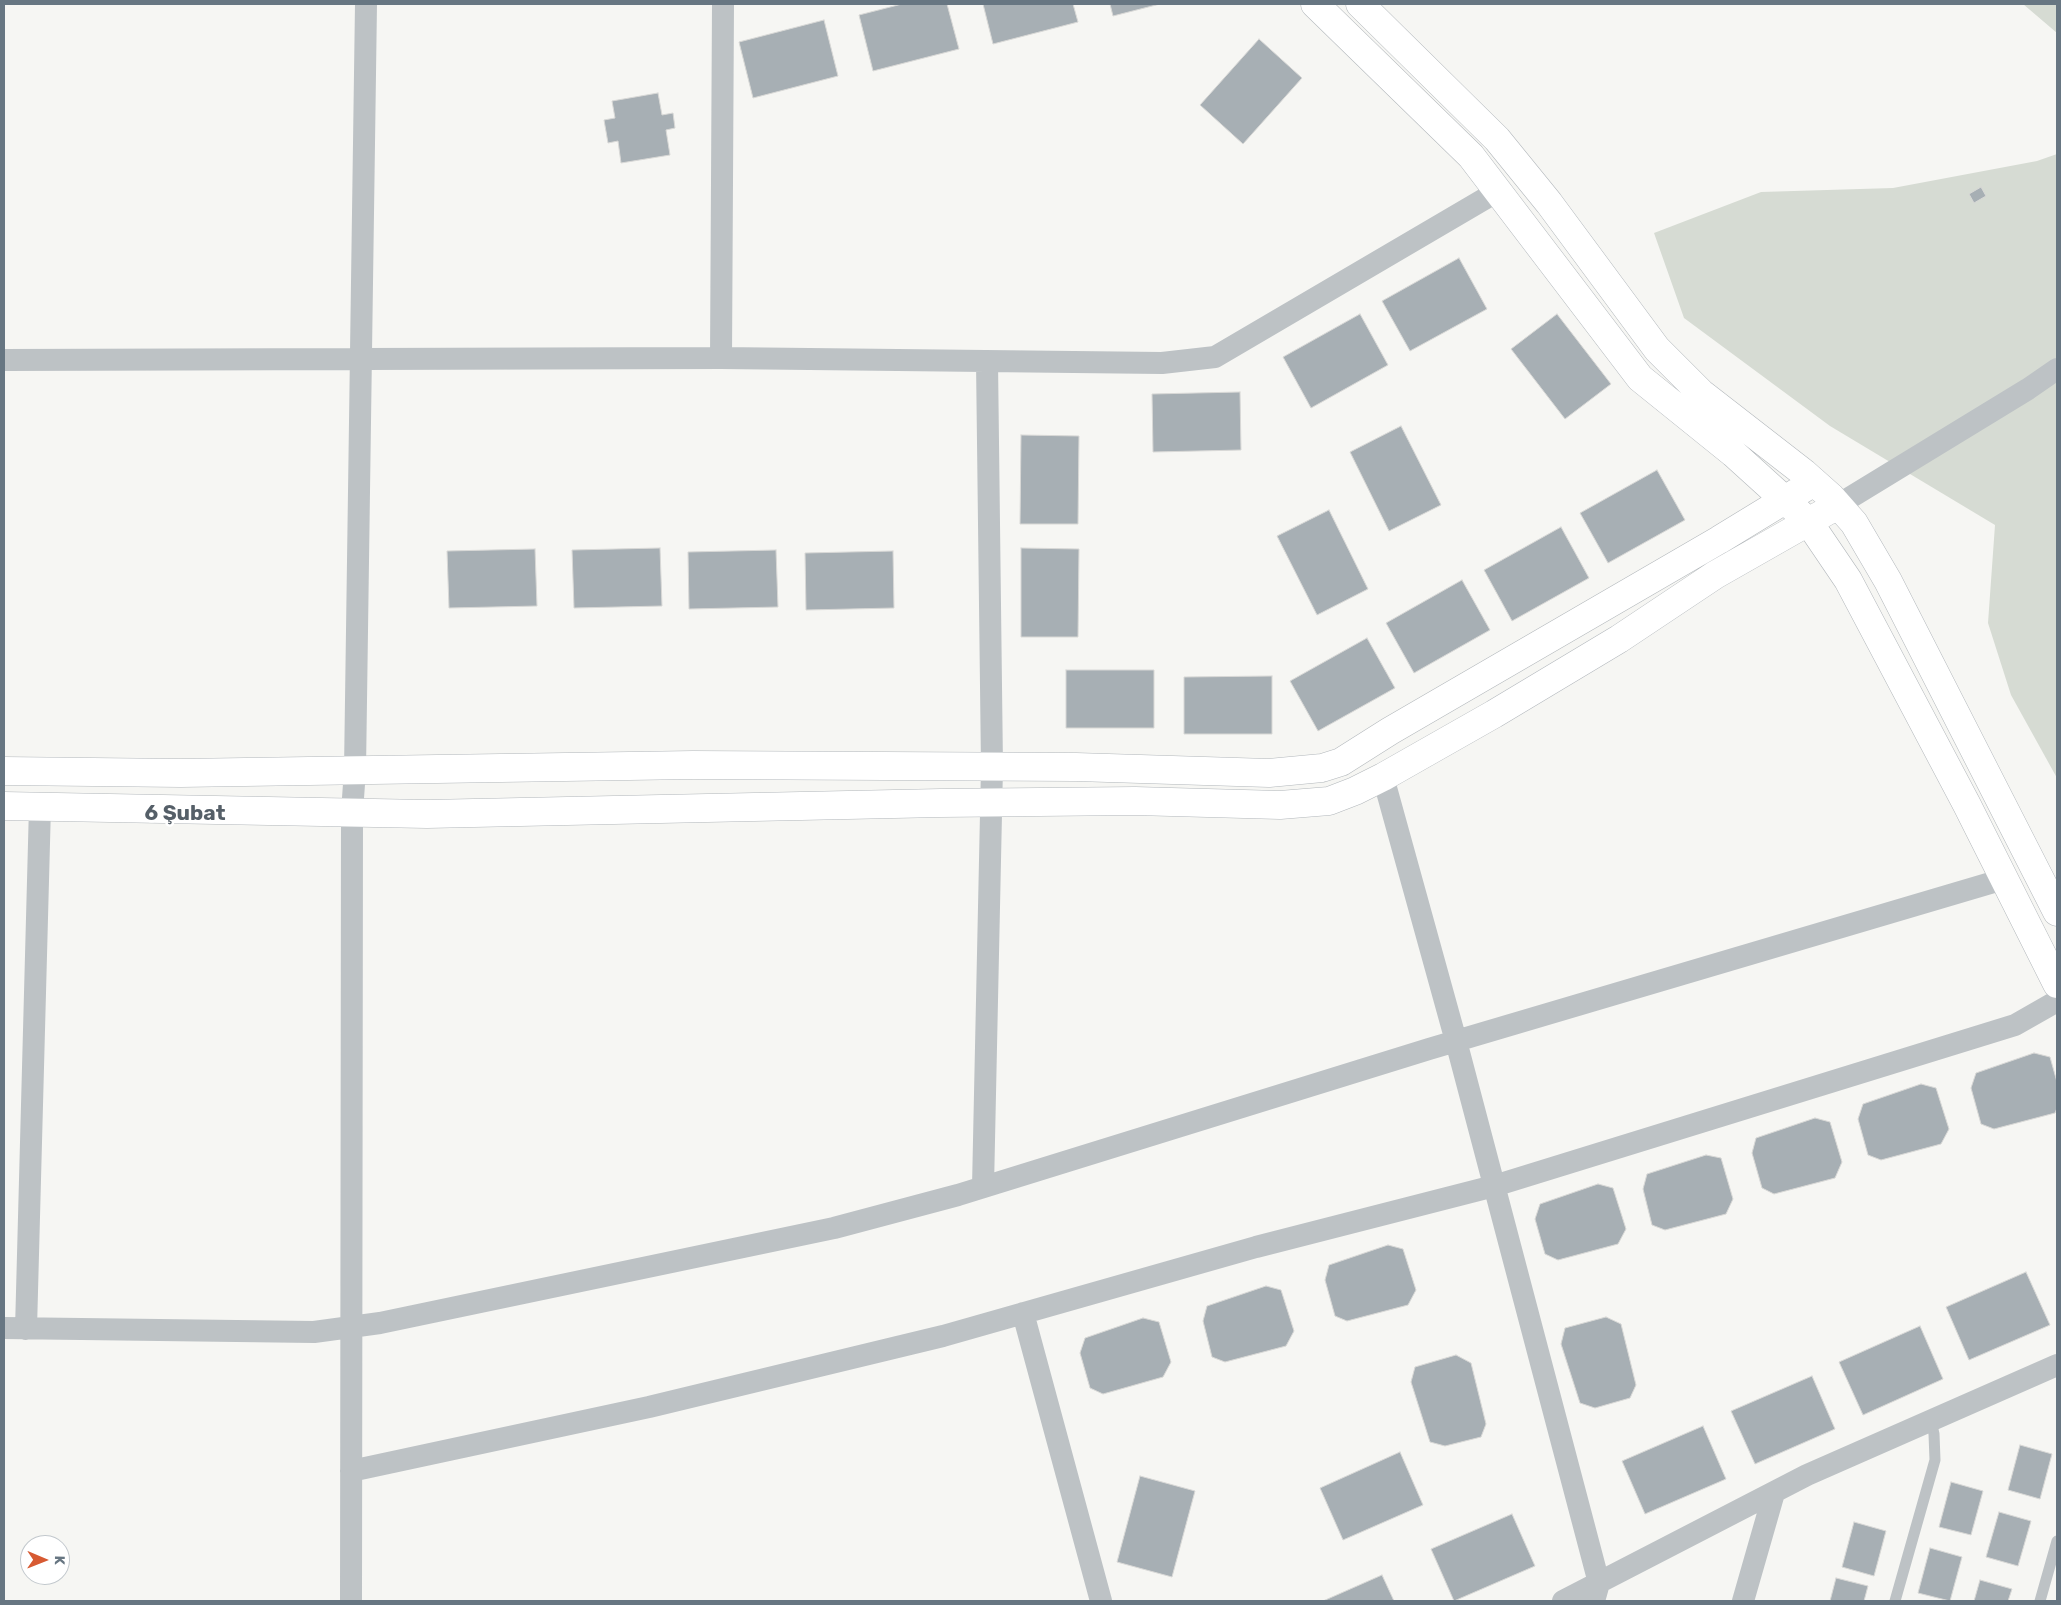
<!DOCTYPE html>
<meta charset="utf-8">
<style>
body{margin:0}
#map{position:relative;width:2061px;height:1605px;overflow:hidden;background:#f6f6f3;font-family:Rubik,sans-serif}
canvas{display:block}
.frame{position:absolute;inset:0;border:5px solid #677682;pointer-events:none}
.north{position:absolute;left:20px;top:1535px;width:50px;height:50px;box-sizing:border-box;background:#fff;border:1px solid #c2c8cd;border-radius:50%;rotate:91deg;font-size:14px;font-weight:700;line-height:20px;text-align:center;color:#677682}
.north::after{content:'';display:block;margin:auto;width:18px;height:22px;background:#d75a32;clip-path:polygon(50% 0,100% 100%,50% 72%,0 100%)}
</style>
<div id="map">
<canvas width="2061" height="1605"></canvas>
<div class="frame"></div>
<div class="north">K</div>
</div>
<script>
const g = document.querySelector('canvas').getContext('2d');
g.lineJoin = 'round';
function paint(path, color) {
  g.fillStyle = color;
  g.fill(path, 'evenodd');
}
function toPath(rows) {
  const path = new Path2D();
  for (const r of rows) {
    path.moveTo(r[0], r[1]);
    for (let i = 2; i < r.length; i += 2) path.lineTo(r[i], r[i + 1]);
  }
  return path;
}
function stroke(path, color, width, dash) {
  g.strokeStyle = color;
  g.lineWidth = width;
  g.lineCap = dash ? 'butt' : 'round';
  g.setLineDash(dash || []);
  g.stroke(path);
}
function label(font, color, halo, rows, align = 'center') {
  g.font = font + ' Rubik,sans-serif';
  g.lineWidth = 5;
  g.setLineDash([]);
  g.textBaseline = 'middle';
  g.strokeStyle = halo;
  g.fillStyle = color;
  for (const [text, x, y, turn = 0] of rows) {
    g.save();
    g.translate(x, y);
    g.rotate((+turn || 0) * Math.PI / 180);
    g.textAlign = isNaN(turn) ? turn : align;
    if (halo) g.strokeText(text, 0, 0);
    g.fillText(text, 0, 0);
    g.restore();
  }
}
paint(toPath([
 [2023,4,2057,4,2057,33],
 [2057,154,2057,778,2011,695,1988,623,1995,525,1830,426,1684,318,1654,233,1761,192,1893,188,2037,161]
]), '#d6dbd3');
const building = toPath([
 [902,4,947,4,959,49,873,71,859,15,902,4],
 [983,4,1073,4,1078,22,993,44,983,4],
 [1110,4,1160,4,1113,16,1110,4],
 [824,20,838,76,753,98,739,42,824,20],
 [1259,39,1302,78,1243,144,1200,105,1259,39],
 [658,93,662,115,673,113,675,128,666,130,670,155,621,163,618,141,608,143,604,120,615,118,612,101,658,93],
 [1981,187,1986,196,1974,203,1969,194,1981,187],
 [1459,258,1487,309,1410,351,1382,301,1459,258],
 [1360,314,1388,365,1311,408,1283,357,1360,314],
 [1557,314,1611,384,1565,419,1511,349,1557,314],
 [1240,392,1241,450,1153,452,1152,394,1240,392],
 [1401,426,1441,505,1389,531,1350,452,1401,426],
 [1021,435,1079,436,1078,524,1020,524,1021,435],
 [1657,470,1685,520,1608,563,1580,513,1657,470],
 [1329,510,1368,589,1317,615,1277,536,1329,510],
 [1561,527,1589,578,1512,621,1484,570,1561,527],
 [660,548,662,606,574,608,572,550,660,548],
 [1021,548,1079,549,1078,637,1021,637,1021,548],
 [535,549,537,606,449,608,447,551,535,549],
 [776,550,778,607,689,609,688,552,776,550],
 [893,551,894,608,806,610,805,553,893,551],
 [1462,580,1490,630,1414,673,1386,623,1462,580],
 [1367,638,1395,688,1318,731,1290,681,1367,638],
 [1066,670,1154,670,1154,728,1066,728,1066,670],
 [1272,676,1272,734,1184,734,1184,677,1272,676],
 [2034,1053,2050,1057,2057,1082,2057,1108,2055,1113,1994,1129,1981,1124,1971,1088,1976,1073,2034,1053],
 [1921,1084,1936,1088,1949,1129,1941,1144,1881,1160,1868,1155,1858,1119,1863,1104,1921,1084],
 [1815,1118,1830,1122,1842,1162,1835,1178,1774,1194,1762,1188,1752,1153,1756,1138,1815,1118],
 [1706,1155,1721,1158,1733,1199,1726,1214,1665,1230,1652,1225,1643,1189,1647,1174,1706,1155],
 [1598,1184,1613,1188,1626,1229,1618,1244,1558,1260,1545,1254,1535,1219,1540,1204,1598,1184],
 [1388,1245,1403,1249,1416,1290,1408,1305,1347,1321,1335,1316,1325,1280,1329,1265,1388,1245],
 [2026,1272,2050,1325,1969,1360,1946,1307,2026,1272],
 [1266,1286,1281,1290,1294,1331,1286,1346,1225,1362,1212,1357,1203,1321,1207,1306,1266,1286],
 [1606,1317,1621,1324,1636,1385,1630,1398,1595,1408,1580,1403,1561,1344,1565,1328,1606,1317],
 [1143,1318,1159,1322,1171,1362,1163,1377,1103,1394,1090,1388,1080,1353,1085,1338,1143,1318],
 [1920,1326,1943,1379,1863,1415,1839,1362,1920,1326],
 [1456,1355,1471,1363,1486,1424,1481,1437,1445,1446,1430,1442,1411,1382,1415,1367,1456,1355],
 [1812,1376,1835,1429,1755,1464,1731,1411,1812,1376],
 [1703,1426,1726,1479,1645,1514,1622,1461,1703,1426],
 [2020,1445,2052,1454,2040,1499,2008,1490,2020,1445],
 [1400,1452,1423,1505,1343,1540,1320,1488,1400,1452],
 [1140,1476,1195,1491,1172,1577,1117,1562,1140,1476],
 [1951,1482,1983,1491,1971,1535,1939,1527,1951,1482],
 [1999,1512,2031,1521,2018,1566,1986,1557,1999,1512],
 [1512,1514,1535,1566,1454,1601,1431,1549,1512,1514],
 [1854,1522,1886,1531,1874,1576,1842,1567,1854,1522],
 [1930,1548,1962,1557,1950,1601,1918,1593,1930,1548],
 [1382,1575,1394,1601,1323,1601,1382,1575],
 [1836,1578,1868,1586,1864,1601,1830,1601,1836,1578],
 [1980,1580,2012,1589,2008,1601,1974,1601,1980,1580]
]);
paint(building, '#a7afb4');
stroke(building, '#d8d8d6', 1);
const secondary = toPath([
 [1315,4,1471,156,1640,378,1733,453,1808,521,1848,580,1967,805,2057,984],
 [1360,4,1497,139,1549,203,1657,349,1701,393,1804,473,1831,497,1854,523,1888,581,2057,912],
 [4,771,181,773,693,765,1076,767,1269,773,1322,768,1341,762,1390,731,1719,540,1814,482],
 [4,806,427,814,941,803,1135,801,1280,805,1329,801,1355,791,1383,777,1494,714,1619,639,1715,575,1838,505]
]);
stroke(secondary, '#b2b7bb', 29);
stroke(toPath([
 [1895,1601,1935,1460,1934,1434,1931,1421],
 [2040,1601,2057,1541]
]), '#bdc2c5', 11);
stroke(toPath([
 [721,358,723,4],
 [4,360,721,358,1162,363,1215,357,1498,191],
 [1838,505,2028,389,2057,369],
 [1383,777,1456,1041,1599,1583,1594,1601],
 [983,1187,992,767,987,361],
 [1023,1313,1101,1601],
 [4,1328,314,1332,380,1323,834,1228,958,1195,1429,1049,2004,879],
 [26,1329,40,806],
 [351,1471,649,1407,943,1336,1256,1247,1494,1186,2015,1025,2057,1001],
 [351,1601,352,812,355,770,366,4],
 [1563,1601,1807,1475,2057,1365],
 [1743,1601,1774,1493]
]), '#bdc2c5', 22);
stroke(secondary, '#fff', 28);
label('bold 21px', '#555f68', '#fff', [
 ["6 Şubat",185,814]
]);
</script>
